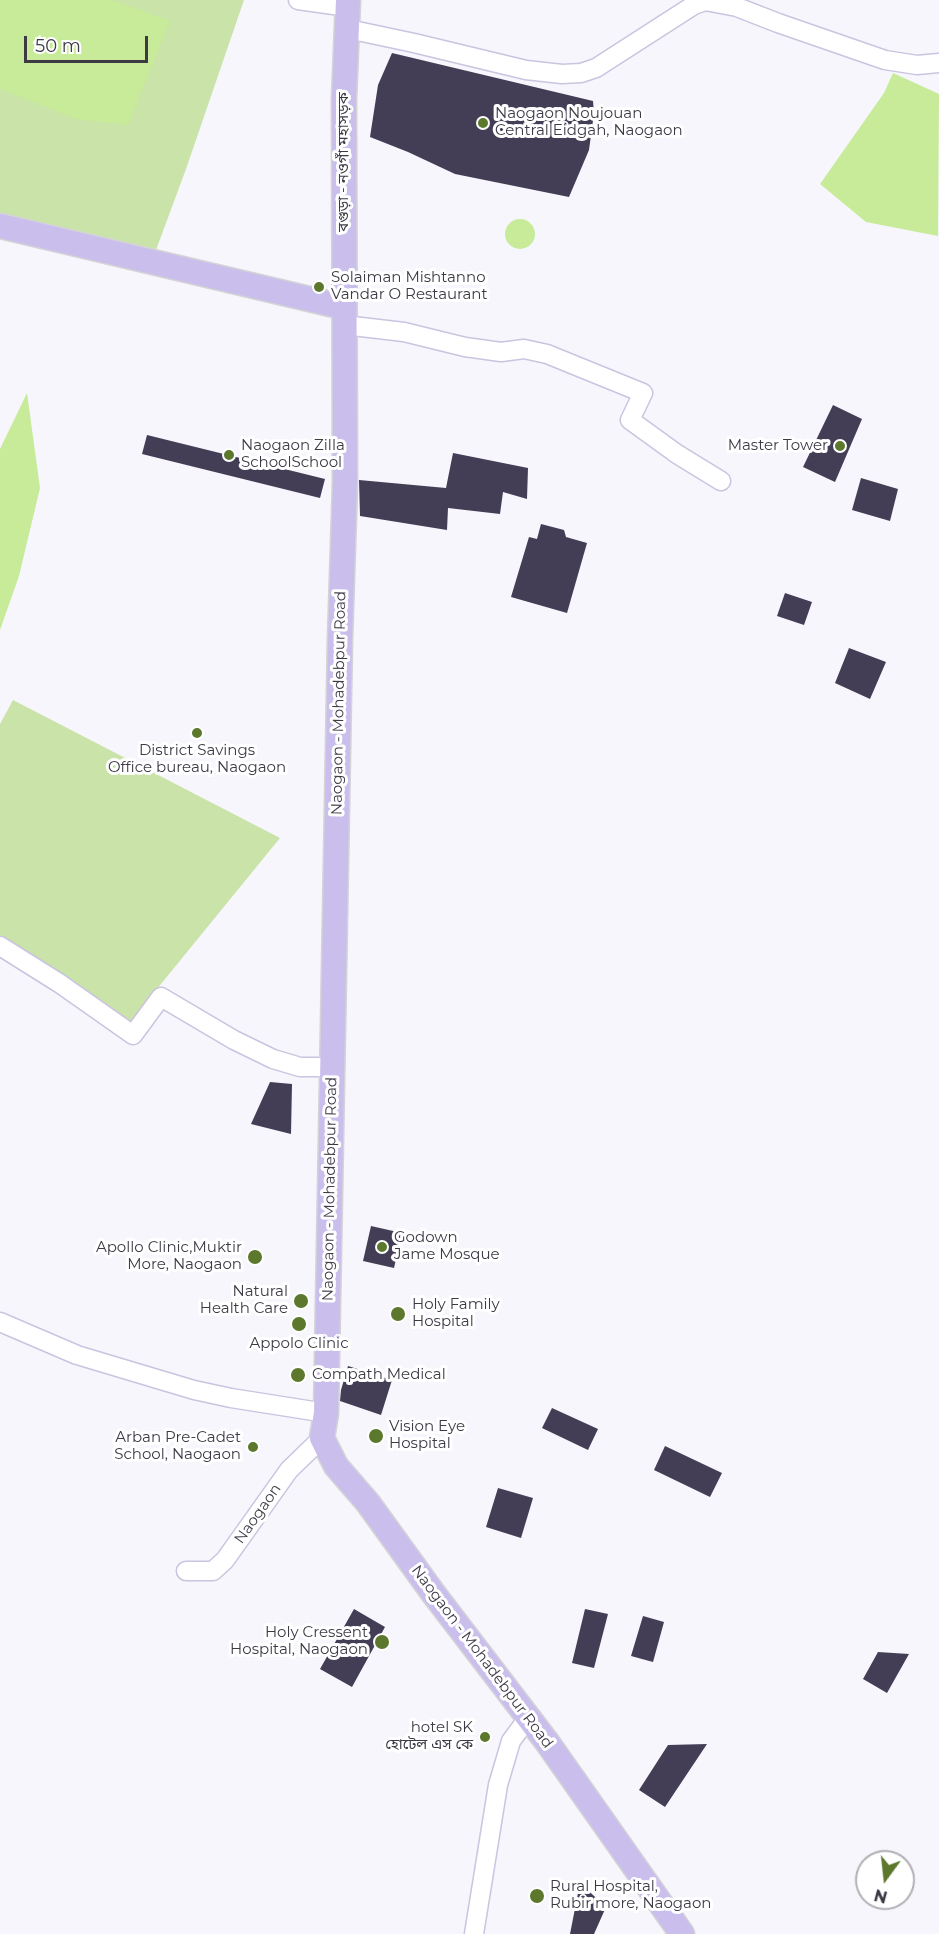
<!DOCTYPE html>
<meta charset="utf-8">
<style>
body{margin:0}
#map{position:relative;width:939px;height:1934px;overflow:hidden;background:#f7f6fc;font-family:Montserrat,sans-serif}
canvas{display:block}
.north{position:absolute;left:855px;top:1850px;width:60px;height:60px;box-sizing:border-box;background:#fff;border:2px solid #b1b0b5;border-radius:50%;rotate:195deg;font-size:16px;font-weight:700;line-height:24px;text-align:center;color:#3d3a46}
.north::after{content:'';display:block;margin:auto;width:21px;height:27px;background:#5b782d;clip-path:polygon(50% 0,100% 100%,50% 72%,0 100%)}
.scale{position:absolute;left:24px;top:36px;width:124px;height:27px;box-sizing:border-box;border:3px solid #3d3a46;border-top:0;padding-left:8px;font-size:18px;line-height:21px;white-space:nowrap;color:#3d3a46;-webkit-text-stroke:4px #fff;paint-order:stroke}
</style>
<div id="map">
<canvas width="939" height="1934"></canvas>
<div class="north">N</div>
<div class="scale">50 m</div>
</div>
<script>
const g = document.querySelector('canvas').getContext('2d');
g.lineJoin = 'round';
function paint(path, color) {
  g.fillStyle = color;
  g.fill(path, 'evenodd');
}
function toPath(rows) {
  const path = new Path2D();
  for (const r of rows) {
    if (r.length === 3) {
      path.moveTo(r[0] + r[2], r[1]);
      path.arc(r[0], r[1], r[2], 0, 2 * Math.PI);
      continue;
    }
    path.moveTo(r[0], r[1]);
    for (let i = 2; i < r.length; i += 2) path.lineTo(r[i], r[i + 1]);
  }
  return path;
}
function stroke(path, color, width, dash) {
  g.strokeStyle = color;
  g.lineWidth = width;
  g.lineCap = dash ? 'butt' : 'round';
  g.setLineDash(dash || []);
  g.stroke(path);
}
function label(font, color, halo, rows, align = 'center') {
  g.font = font + ' Montserrat,"Noto Sans Bengali",sans-serif';
  g.lineWidth = 6;
  g.setLineDash([]);
  g.textBaseline = 'middle';
  g.strokeStyle = halo;
  g.fillStyle = color;
  for (const [text, x, y, turn = 0] of rows) {
    g.save();
    g.translate(x, y);
    g.rotate((+turn || 0) * Math.PI / 180);
    g.textAlign = isNaN(turn) ? turn : align;
    if (halo) g.strokeText(text, 0, 0);
    g.fillText(text, 0, 0);
    g.restore();
  }
}
paint(toPath([
 [0,0,244,0,186,169,156,250,27,221,0,213],
 [13,700,280,838,130,1022,0,938,0,724]
]), '#c9e3a8');
paint(toPath([
 [0,0,112,0,170,21,128,125,76,119,0,89],
 [893,73,939,94,938,236,866,222,820,184,884,93],
 [520,234,15],
 [27,393,40,488,19,576,0,630,0,449]
]), '#c7eb98');
paint(toPath([
 [392,53,593,101,594,113,589,150,569,197,455,174,408,152,370,137,378,85],
 [833,405,862,419,835,482,803,467],
 [147,435,325,479,320,498,142,454],
 [453,453,528,468,527,499,503,492,500,514,448,508,447,530,360,516,359,480,446,488],
 [861,478,898,489,890,521,852,510],
 [541,524,564,530,566,537,587,543,567,613,511,597,529,537,537,539],
 [785,593,812,602,804,625,777,616],
 [849,648,886,662,870,699,835,683],
 [270,1082,292,1084,291,1134,251,1124],
 [371,1226,402,1233,394,1268,363,1261],
 [348,1366,392,1380,381,1415,340,1401,341,1390],
 [552,1408,598,1429,588,1450,542,1428],
 [665,1446,722,1473,710,1497,654,1470],
 [498,1488,533,1498,521,1538,486,1527],
 [354,1609,385,1627,352,1687,320,1669],
 [585,1609,608,1614,594,1668,572,1663],
 [643,1616,664,1622,653,1662,631,1656],
 [878,1652,909,1654,887,1693,863,1679],
 [707,1744,665,1807,639,1790,668,1745],
 [580,1883,606,1907,594,1934,570,1934]
]), '#433e55');
const minor = toPath([
 [298,0,348,7],
 [348,29,414,43,526,70,562,74,581,73,596,68,694,5,705,1,737,7,778,23,885,60,917,65,939,63],
 [344,325,404,332,465,347,501,352,524,349,547,354,643,393,630,420,677,454,721,481],
 [0,946,59,983,133,1035,161,997,234,1040,273,1059,300,1067,332,1067],
 [0,1322,77,1355,194,1390,231,1398,326,1413],
 [186,1571,213,1571,225,1560,289,1470,322,1438],
 [474,1934,498,1785,511,1741,528,1718]
]);
const major = toPath([
 [348,0,344,99,345,483,340,639,326,1413,322,1438,336,1466,368,1503,433,1593,547,1742,682,1934],
 [0,226,343,307]
]);
stroke(minor, '#cac4e0', 21);
stroke(major, '#d4d4d6', 27);
stroke(minor, '#fff', 18);
stroke(major, '#cabfec', 24);
for (const [x, y, r, color] of [
 [483,123,6,"#5b782d"],
 [319,287,6,"#5b782d"],
 [840,446,6,"#5b782d"],
 [229,455,6,"#5b782d"],
 [197,733,6,"#5b782d"],
 [382,1247,6,"#5b782d"],
 [255,1257,8,"#5b782d"],
 [301,1301,8,"#5b782d"],
 [398,1314,8,"#5b782d"],
 [299,1324,8,"#5b782d"],
 [298,1375,8,"#5b782d"],
 [376,1436,8,"#5b782d"],
 [253,1447,6,"#5b782d"],
 [382,1642,8,"#5b782d"],
 [485,1737,6,"#5b782d"],
 [537,1896,8,"#5b782d"]
]) {
  const dot = new Path2D();
  dot.arc(x, y, r, 0, 2 * Math.PI);
  g.fillStyle = color;
  g.fill(dot);
  stroke(dot, '#fff', 2);
}
label('15px', '#3d3a46', '#fff', [
 ["Naogaon Noujouan",495,114],
 ["Central Eidgah, Naogaon",495,131],
 ["Solaiman Mishtanno",331,278],
 ["Vandar O Restaurant",331,295],
 ["Naogaon Zilla",241,446],
 ["SchoolSchool",241,463],
 ["Master Tower",828,446,"right"],
 ["District Savings",197,751,"center"],
 ["Office bureau, Naogaon",197,768,"center"],
 ["Godown",394,1238],
 ["Jame Mosque",394,1255],
 ["Apollo Clinic,Muktir",242,1248,"right"],
 ["More, Naogaon",242,1265,"right"],
 ["Natural",288,1292,"right"],
 ["Health Care",288,1309,"right"],
 ["Holy Family",412,1305],
 ["Hospital",412,1322],
 ["Appolo Clinic",299,1344,"center"],
 ["Compath Medical",312,1375],
 ["Vision Eye",389,1427],
 ["Hospital",389,1444],
 ["Arban Pre-Cadet",241,1438,"right"],
 ["School, Naogaon",241,1455,"right"],
 ["Holy Cressent",368,1633,"right"],
 ["Hospital, Naogaon",368,1650,"right"],
 ["hotel SK",473,1728,"right"],
 ["হোটেল এস কে",473,1745,"right"],
 ["Rural Hospital,",550,1887],
 ["Rubir more, Naogaon",550,1904]
], 'left');
label('15px', '#3d3a46', '#fff', [
 ["বগুড়া - নওগাঁ মহাসড়ক",344,162,-90],
 ["Naogaon - Mohadebpur Road",339,703,-89],
 ["Naogaon - Mohadebpur Road",330,1189,-89],
 ["Naogaon",258,1514,-55],
 ["Naogaon - Mohadebpur Road",482,1657,53]
]);
</script>
